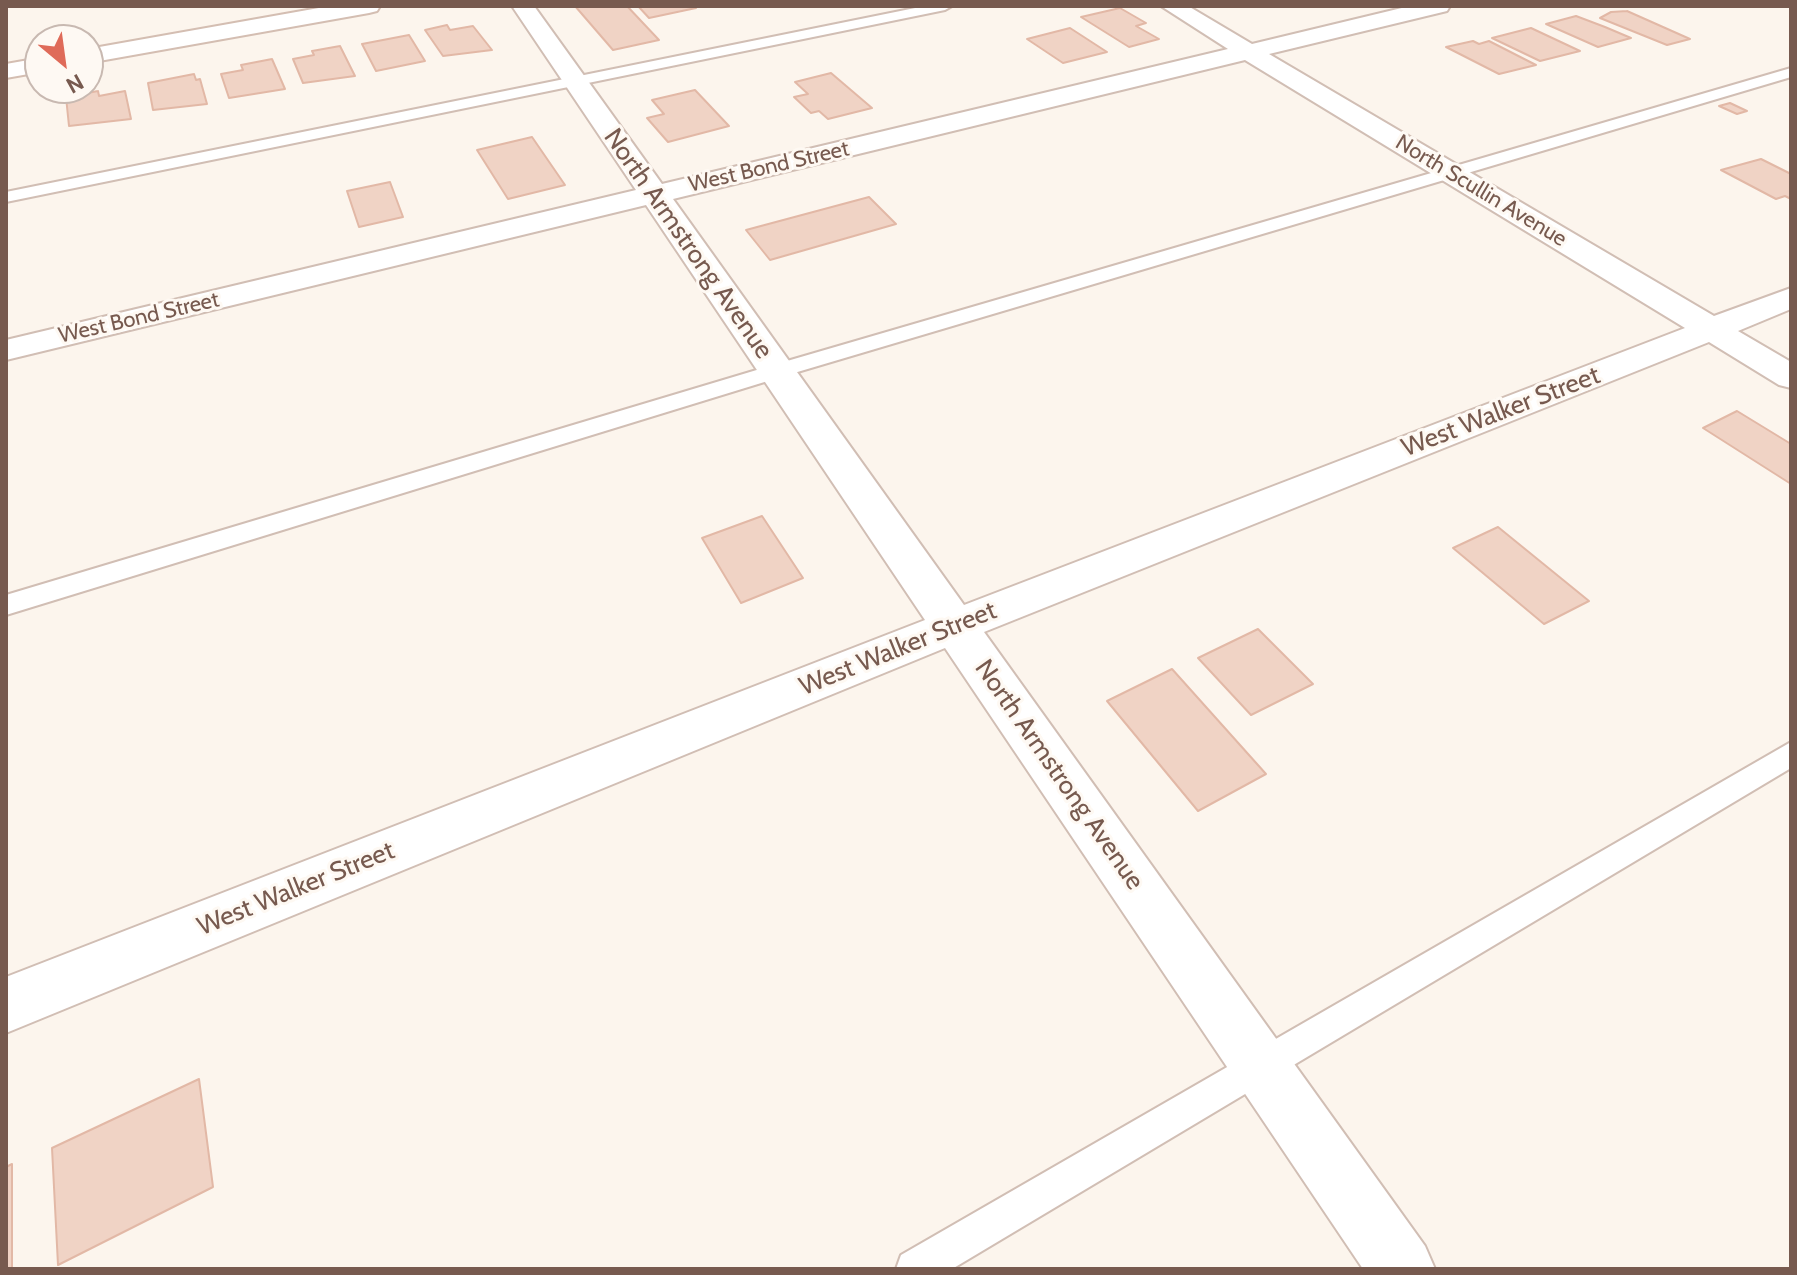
<!DOCTYPE html>
<style>
body{margin:0}
#map{position:relative;width:1797px;height:1275px;overflow:hidden;background:#fcf5ed;font-family:Cabin,sans-serif}
canvas{display:block}
.frame{position:absolute;inset:0;border:8px solid #775a4f;pointer-events:none}
.north{position:absolute;left:24px;top:24px;width:80px;height:80px;box-sizing:border-box;background:#fef9f3;border:2px solid #c8b9b1;border-radius:50%;rotate:151deg;font-size:22px;font-weight:700;line-height:32px;text-align:center;color:#775a4f}
.north::after{content:'';display:block;margin:auto;width:28px;height:36px;background:#df6b59;clip-path:polygon(50% 0,100% 100%,50% 72%,0 100%)}
</style>
<div id="map">
<canvas width="1797" height="1275"></canvas>
<div class="frame"></div>
<div class="north">N</div>
</div>
<script>
const g = document.querySelector('canvas').getContext('2d');
g.lineJoin = 'round';
function paint(path, color) {
  g.fillStyle = color;
  g.fill(path, 'evenodd');
}
function toPath(rows) {
  const path = new Path2D();
  for (const r of rows) {
    path.moveTo(r[0], r[1]);
    for (let i = 2; i < r.length; i += 2) path.lineTo(r[i], r[i + 1]);
  }
  return path;
}
function stroke(path, color, width, dash) {
  g.strokeStyle = color;
  g.lineWidth = width;
  g.lineCap = dash ? 'butt' : 'round';
  g.setLineDash(dash || []);
  g.stroke(path);
}
function label(font, color, halo, rows, align = 'center') {
  g.font = font + ' Cabin,sans-serif';
  g.lineWidth = 6;
  g.setLineDash([]);
  g.textBaseline = 'middle';
  g.strokeStyle = halo;
  g.fillStyle = color;
  for (const [text, x, y, turn = 0] of rows) {
    g.save();
    g.translate(x, y);
    g.rotate((+turn || 0) * Math.PI / 180);
    g.textAlign = isNaN(turn) ? turn : align;
    if (halo) g.strokeText(text, 0, 0);
    g.fillText(text, 0, 0);
    g.restore();
  }
}
const building = toPath([
 [575,6,627,6,659,40,613,50,575,6],
 [638,6,694,6,696,8,649,18,638,6],
 [1120,8,1146,23,1136,26,1159,39,1129,47,1081,17,1120,8],
 [1627,11,1690,39,1667,45,1600,18,1611,12,1627,11],
 [1576,16,1605,27,1631,38,1598,47,1546,24,1576,16],
 [447,25,450,30,473,26,492,50,443,56,425,30,447,25],
 [1070,28,1107,52,1063,63,1027,39,1070,28],
 [1531,28,1580,51,1540,61,1492,38,1531,28],
 [409,35,425,61,376,71,362,44,409,35],
 [1473,41,1479,44,1489,41,1536,65,1499,74,1446,47,1473,41],
 [340,46,355,76,303,83,293,59,314,55,312,51,340,46],
 [272,59,285,89,229,98,221,74,243,70,241,65,272,59],
 [831,73,872,108,828,119,819,111,811,113,794,97,808,94,795,82,831,73],
 [194,74,196,80,200,79,207,104,153,110,148,83,194,74],
 [695,90,729,126,668,142,647,118,664,114,652,100,695,90],
 [98,91,99,96,125,91,131,119,69,126,66,97,98,91],
 [1730,103,1747,111,1737,114,1719,106,1730,103],
 [532,137,565,185,508,199,477,150,532,137],
 [1761,159,1791,174,1791,199,1785,196,1776,199,1721,170,1761,159],
 [390,182,403,217,359,227,347,191,390,182],
 [869,197,896,224,770,260,746,230,869,197],
 [1737,411,1791,444,1791,484,1703,428,1737,411],
 [762,516,803,578,741,603,702,538,762,516],
 [1498,527,1589,601,1544,624,1453,548,1498,527],
 [1258,629,1313,684,1251,715,1198,658,1258,629],
 [1172,669,1266,774,1198,811,1107,701,1172,669],
 [199,1079,213,1187,58,1265,52,1148,199,1079],
 [12,1164,12,1269,6,1269,6,1167,12,1164]
]);
paint(building, '#f0d3c5');
stroke(building, '#e2b8a6', 2);
const service = toPath([
 [925,6,952,6,945,10,6,202,6,192,925,6],
 [1791,68,1791,77,784,376,6,615,6,595,770,366,1791,68],
 [1791,742,1791,768,952,1269,896,1269,901,1255,1791,742]
]);
const minor = toPath([
 [512,6,534,6,662,184,1228,49,1161,6,1188,6,1252,44,1410,6,1450,6,1447,11,1269,54,1714,316,1791,288,1791,309,1738,331,1791,362,1791,388,1779,385,1709,342,984,632,1425,1246,1435,1269,1363,1269,945,648,6,1033,6,977,925,620,646,205,6,360,6,340,636,190,512,6],
 [1245,60,1685,328,964,605,673,199,1245,60]
]);
const secondary = toPath([
 [330,6,380,6,377,11,369,13,88,63,88,49,330,6],
 [40,58,40,72,6,78,6,64,40,58]
]);
stroke(service, '#d1beb4', 4);
stroke(minor, '#d1beb4', 4);
stroke(secondary, '#d4beb2', 4);
paint(service, '#fff');
paint(minor, '#fff');
paint(secondary, '#fff');
label('22px', '#775a4f', '#fef9f3', [
 ["West Bond Street",769,167,-13],
 ["North Scullin Avenue",1481,191,31],
 ["West Bond Street",139,318,-13]
]);
label('26px', '#775a4f', '#fef9f3', [
 ["North Armstrong Avenue",688,244,55],
 ["West Walker Street",1501,412,-21],
 ["West Walker Street",898,649,-22],
 ["North Armstrong Avenue",1059,775,55],
 ["West Walker Street",296,889,-22]
]);
</script>
